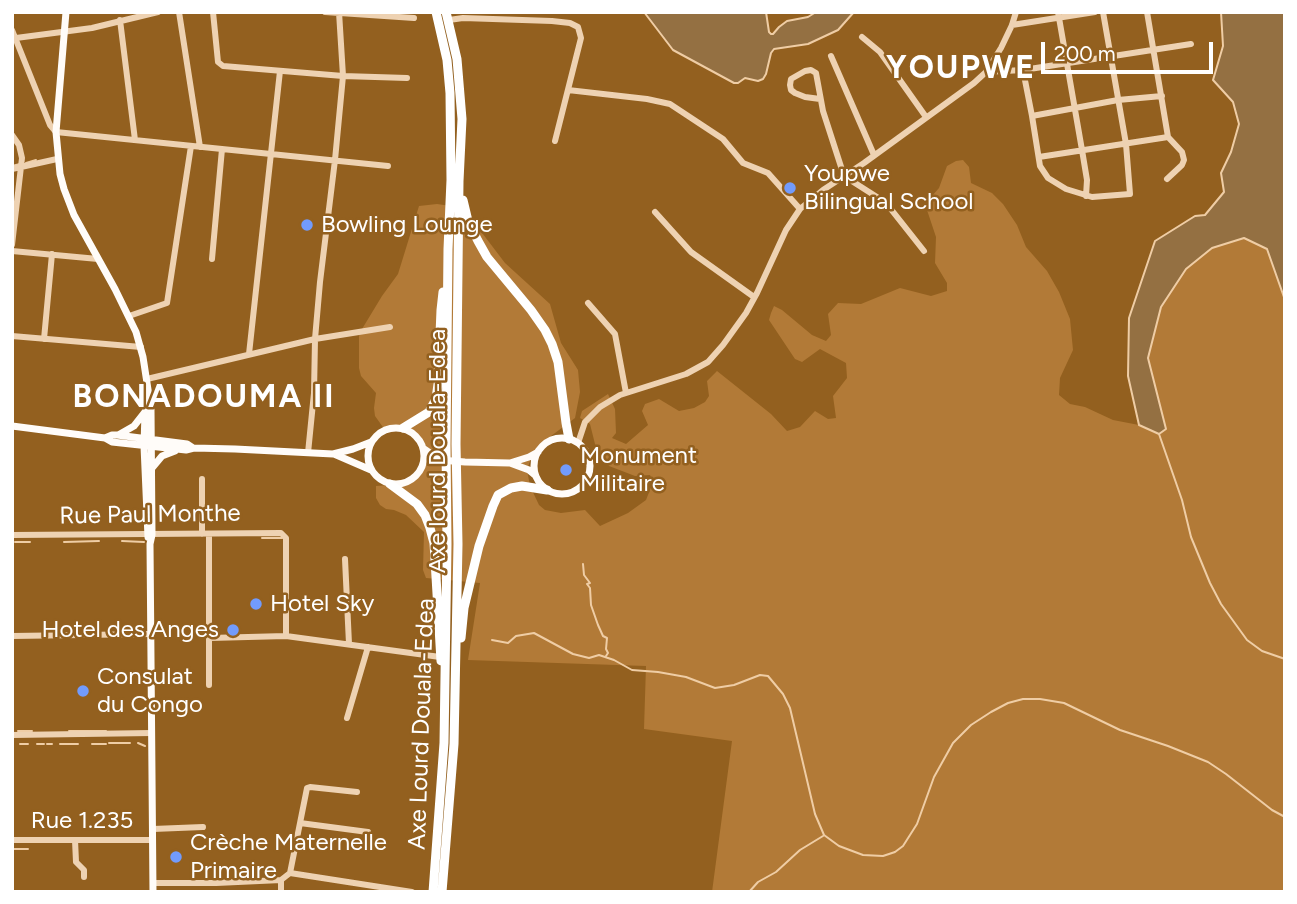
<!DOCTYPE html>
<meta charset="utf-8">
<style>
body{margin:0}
#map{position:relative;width:1297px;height:904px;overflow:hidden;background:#93601f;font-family:Figtree,sans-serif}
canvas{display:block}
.frame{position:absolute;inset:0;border:14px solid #fff;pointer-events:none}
.scale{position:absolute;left:1041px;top:42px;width:172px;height:32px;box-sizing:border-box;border:4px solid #fff;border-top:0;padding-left:9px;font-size:21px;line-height:24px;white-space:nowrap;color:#fff;-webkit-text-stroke:5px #93601f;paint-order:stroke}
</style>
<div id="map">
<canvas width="1297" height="904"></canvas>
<div class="frame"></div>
<div class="scale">200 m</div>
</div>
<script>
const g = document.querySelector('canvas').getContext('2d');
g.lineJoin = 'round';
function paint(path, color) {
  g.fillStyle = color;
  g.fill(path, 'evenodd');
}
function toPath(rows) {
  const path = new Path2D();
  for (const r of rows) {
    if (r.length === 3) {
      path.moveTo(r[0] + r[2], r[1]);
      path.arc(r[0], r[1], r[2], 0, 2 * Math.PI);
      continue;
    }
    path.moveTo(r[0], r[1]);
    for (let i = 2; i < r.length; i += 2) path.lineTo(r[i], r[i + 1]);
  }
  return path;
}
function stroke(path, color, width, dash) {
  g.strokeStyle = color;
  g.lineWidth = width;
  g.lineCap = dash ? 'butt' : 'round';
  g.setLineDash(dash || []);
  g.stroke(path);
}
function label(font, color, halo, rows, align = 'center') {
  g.font = font + ' Figtree,sans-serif';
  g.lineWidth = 5;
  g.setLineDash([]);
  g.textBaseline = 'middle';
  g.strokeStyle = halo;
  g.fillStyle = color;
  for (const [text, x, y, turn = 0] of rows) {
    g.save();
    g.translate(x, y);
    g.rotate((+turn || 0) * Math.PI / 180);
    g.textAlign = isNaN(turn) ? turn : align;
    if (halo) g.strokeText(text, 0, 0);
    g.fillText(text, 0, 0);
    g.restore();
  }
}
paint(toPath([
 [963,160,969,167,971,183,992,193,1003,204,1017,225,1026,247,1047,271,1059,292,1070,319,1073,350,1060,378,1059,395,1070,404,1085,407,1113,420,1139,425,1159,434,1166,429,1148,358,1161,307,1186,269,1212,248,1244,238,1267,249,1285,300,1285,892,712,892,732,741,644,729,646,666,468,660,480,583,426,578,423,570,424,532,406,515,394,510,386,509,380,505,376,498,376,486,403,484,411,481,422,470,424,463,424,449,419,439,412,432,403,428,397,427,385,430,375,416,374,408,376,393,361,376,359,368,359,336,362,329,382,296,398,274,419,206,437,204,465,208,470,223,473,221,505,263,550,304,561,343,578,370,580,392,575,418,547,439,532,455,527,470,530,486,539,505,545,510,561,513,585,510,600,526,628,513,646,500,653,482,650,475,635,476,609,466,596,448,590,424,580,418,582,411,608,394,615,409,616,433,612,438,626,444,648,425,642,411,645,404,659,399,679,411,694,408,705,402,709,396,707,381,717,371,771,414,787,431,800,427,815,411,828,419,836,418,833,396,847,378,846,363,820,349,802,362,795,359,769,320,771,313,774,306,782,310,812,335,826,341,831,335,828,314,838,303,861,304,900,288,931,296,947,291,947,283,935,263,936,237,925,204,939,188,947,166,956,161]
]), '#b27a37');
const water = toPath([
 [644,12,766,12,769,32,771,34,773,34,779,27,787,21,808,17,816,12,854,12,838,30,808,44,774,49,771,53,766,74,763,79,758,81,745,78,738,83,734,83,673,50,644,12],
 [1221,12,1285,12,1285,300,1267,249,1244,238,1212,248,1186,269,1161,307,1148,358,1166,429,1159,434,1139,425,1128,376,1129,318,1155,241,1195,216,1205,215,1224,192,1221,173,1231,152,1239,124,1233,102,1213,80,1223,46,1221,12]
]);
paint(water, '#947042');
stroke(water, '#efcda5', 2);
stroke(toPath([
 [26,163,36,160],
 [12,166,20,164],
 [1159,434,1182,500,1191,537,1210,583,1221,604,1247,640,1262,651,1285,659],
 [262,538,282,538],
 [122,541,144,542],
 [15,542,30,542],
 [64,542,99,541],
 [583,564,584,575,590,583,587,584,590,588,591,605,598,625,603,636,607,638,606,649,608,653,606,656],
 [492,640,508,643,516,636,534,633,573,654,589,658,599,655,614,660,632,670,658,672,686,677,715,688,734,685,760,675,768,676,783,694,790,708,815,814,824,835,839,846,863,855,883,856,895,852,903,846,917,824,934,777,953,743,971,725,991,712,1008,703,1023,699,1040,699,1064,703,1120,730,1168,746,1208,762,1226,774,1272,810,1285,817],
 [18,731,32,731],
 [69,731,106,731],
 [109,743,130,743],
 [138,743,145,746],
 [20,744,28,744],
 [37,744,44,744],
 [47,744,52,744],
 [60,744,78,744],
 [92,744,106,744],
 [12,849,28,849],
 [749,892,758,882,776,872,800,850,823,836]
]), '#efcda5', 2);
stroke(toPath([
 [179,12,200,147],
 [213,12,218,62,223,66,343,76,407,78],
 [325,12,414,18],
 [1058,12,1082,150,1087,180,1086,196],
 [1147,12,1168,137,1182,152,1184,160,1182,165,1167,179],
 [120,20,135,140],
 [449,20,463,18,552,21,570,23,578,27,581,38,555,141],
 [1012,25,1095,12],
 [12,30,50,125,56,132,388,166],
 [862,37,880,52,926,117],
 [16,38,92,28,158,12],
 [831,56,874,155],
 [1023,70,1032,116,1040,166,1048,178,1066,189,1092,197,1130,194,1126,144,1103,12],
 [986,72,1023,70,1191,44],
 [568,90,647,99,670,104,723,139,743,163,768,173,800,209],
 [820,99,805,97,795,93,791,90,790,85,791,79,805,71,811,70,816,73,823,111,844,176,880,199,890,208,924,251],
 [1032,116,1118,100,1162,96],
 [12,135,19,145,22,158,12,245],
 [1039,157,1168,137],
 [12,169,57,159],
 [655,212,691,252,754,297],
 [12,251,98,259],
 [212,259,222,149],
 [588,303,615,334,626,393],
 [129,316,167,303,191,146],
 [12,336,141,347],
 [44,339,52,254],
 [249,354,280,71],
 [147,379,315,339,390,327],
 [578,443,585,422,600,407,620,395,686,374,708,362,723,345,746,313,757,293,786,230,800,209,823,190,864,163,974,83,986,72,1001,48,1012,25,1016,12],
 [308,453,314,393,315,339,320,282,335,160,343,76,339,12],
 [202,479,202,534],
 [209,534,209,685],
 [12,535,281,533,286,538,286,636,440,657],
 [345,559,349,644],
 [12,636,151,634],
 [210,638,286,636],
 [347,718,368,647],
 [12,735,152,733],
 [300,823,368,832],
 [153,829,203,827],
 [12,840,153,840],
 [75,840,76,862,84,870,84,877],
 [290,873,412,892],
 [281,880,281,892],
 [153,883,216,883,281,880,290,873,307,788,310,787,357,792]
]), '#eed2b2', 6);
stroke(toPath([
 [66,12,56,132,60,174,64,189,74,215,115,289,136,332,143,357,151,409,152,535,150,544,153,892],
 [12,426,105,438,112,442,186,450,194,448,235,449,333,454,353,449,371,442],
 [396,456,28],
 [120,434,134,426,145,412],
 [105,438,112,435,117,435,187,444,193,448],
 [562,466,28],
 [424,449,440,460,465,462,510,463,529,457,538,452],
 [334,454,371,470],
 [510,463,529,470,535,475],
 [152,468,162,456,175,451],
 [148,537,144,446,145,412,148,402]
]), '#fffcf9', 7);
stroke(toPath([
 [463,200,468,221,478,241,487,257,531,310,545,330,552,344,558,362,566,423,569,439],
 [403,428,429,412,436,399,438,384,441,310,443,292],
 [390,484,417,504,425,515,430,528,434,543,441,661],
 [461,638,464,608,479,546,493,506,498,495,511,488,522,486,547,490],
 [433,892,444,743,447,544,446,445,448,249,451,180,450,93,447,60,436,12],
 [442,892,454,744,458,544,456,444,459,181,462,119,457,59,446,12]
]), '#fff', 9);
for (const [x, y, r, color] of [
 [790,188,7,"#729bfc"],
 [307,225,7,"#729bfc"],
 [566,470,7,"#729bfc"],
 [256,604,7,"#729bfc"],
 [233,630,7,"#729bfc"],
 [83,691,7,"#729bfc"],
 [176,857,7,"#729bfc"]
]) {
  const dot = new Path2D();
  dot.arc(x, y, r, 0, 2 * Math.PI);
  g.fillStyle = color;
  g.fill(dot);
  stroke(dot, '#93601f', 2.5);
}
label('24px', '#fff', '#93601f', [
 ["Youpwe",804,174],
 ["Bilingual School",804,202],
 ["Bowling Lounge",321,225],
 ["Monument",580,456],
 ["Militaire",580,484],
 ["Hotel Sky",270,604],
 ["Hotel des Anges",219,630,"right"],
 ["Consulat",97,677],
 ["du Congo",97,705],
 ["Crèche Maternelle",190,843],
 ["Primaire",190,871]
], 'left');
label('24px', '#fff', '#93601f', [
 ["Axe lourd Douala-Edea",438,451,-90],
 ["Rue Paul Monthe",150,515,-1],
 ["Axe Lourd Douala-Edea",422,724,-88],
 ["Rue 1.235",82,821]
]);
g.letterSpacing = '2px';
label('bold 32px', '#fff', '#93601f', [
 ["YOUPWE",961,69],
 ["BONADOUMA II",204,398]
]);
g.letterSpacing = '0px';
</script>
